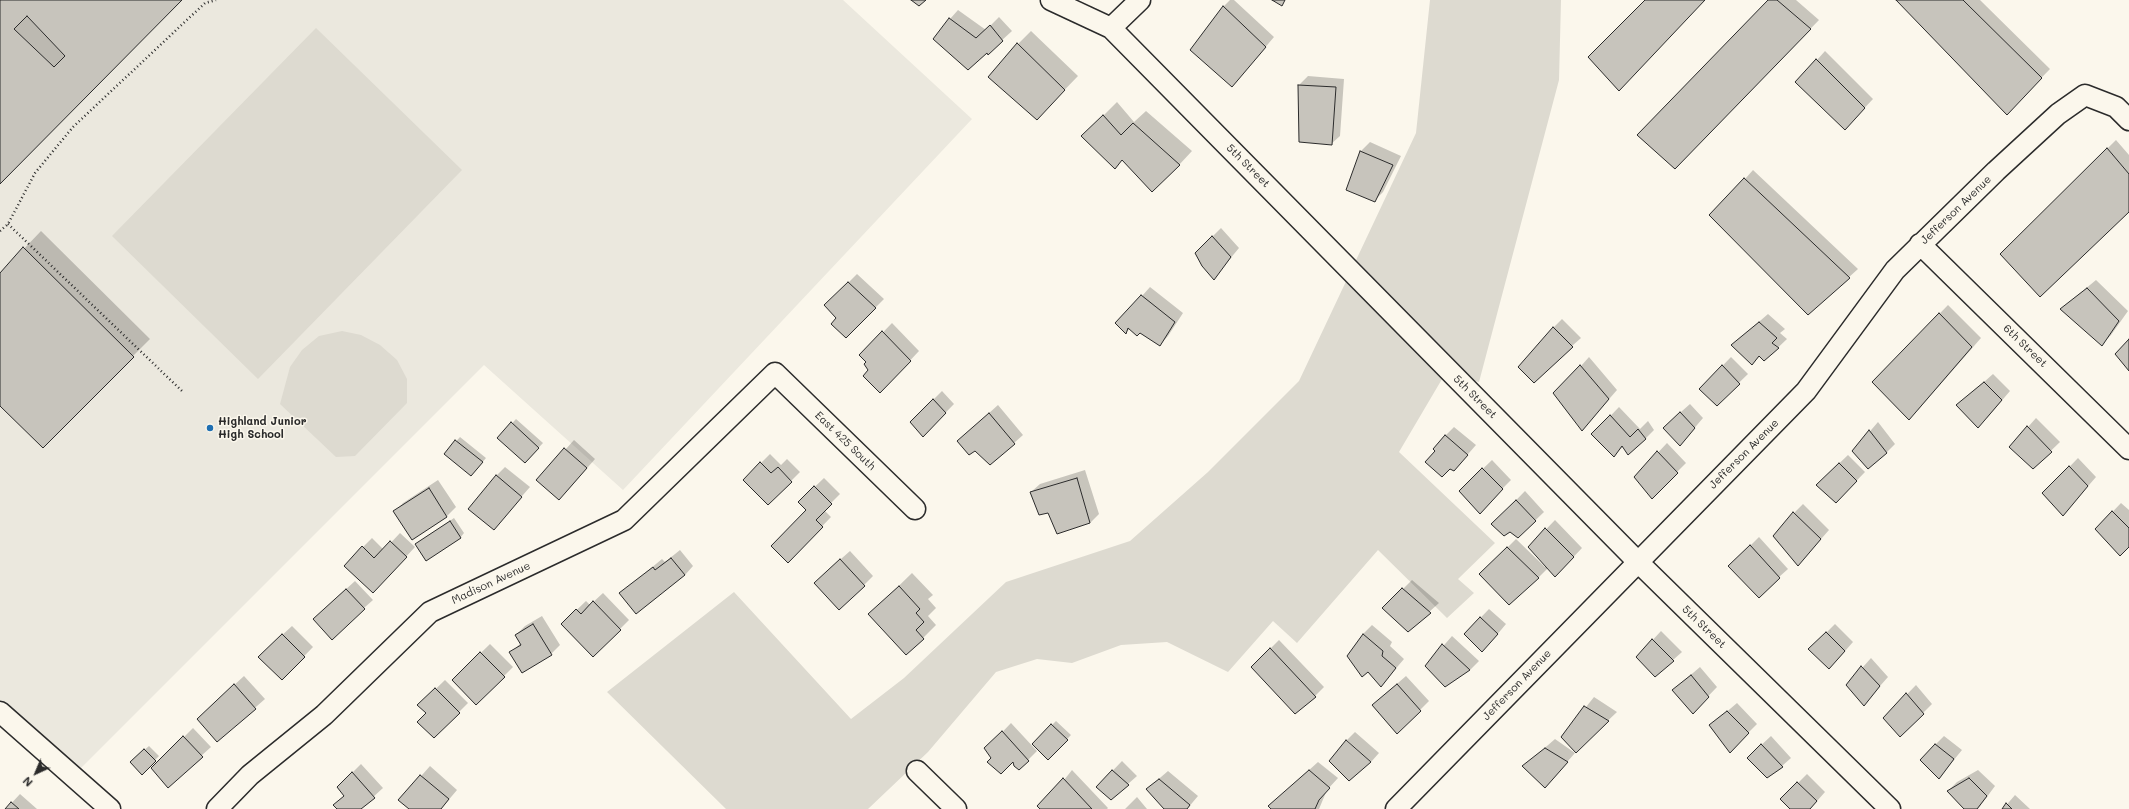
<!DOCTYPE html>
<style>
body{margin:0}
#map{position:relative;width:2129px;height:809px;overflow:hidden;background:#fbf7ec;font-family:Mali,sans-serif}
canvas{display:block}
.north{position:absolute;left:16px;top:753px;width:40px;height:40px;-webkit-text-stroke:3px #fbf7ec;paint-order:stroke;rotate:224deg;font-size:11px;font-weight:700;line-height:16px;text-align:center;color:#2b2b2b}
.north::after{content:'';display:block;margin:auto;width:14px;height:18px;background:#2b2b2b;clip-path:polygon(50% 0,100% 100%,50% 72%,0 100%)}
</style>
<div id="map">
<canvas width="2129" height="809"></canvas>
<div class="north">N</div>
</div>
<script>
const g = document.querySelector('canvas').getContext('2d');
g.lineJoin = 'round';
function paint(path, color) {
  g.fillStyle = color;
  g.fill(path, 'evenodd');
}
function toPath(rows) {
  const path = new Path2D();
  for (const r of rows) {
    path.moveTo(r[0], r[1]);
    for (let i = 2; i < r.length; i += 2) path.lineTo(r[i], r[i + 1]);
  }
  return path;
}
function stroke(path, color, width, dash) {
  g.strokeStyle = color;
  g.lineWidth = width;
  g.lineCap = dash ? 'butt' : 'round';
  g.setLineDash(dash || []);
  g.stroke(path);
}
function label(font, color, halo, rows, align = 'center') {
  g.font = font + ' Mali,sans-serif';
  g.lineWidth = 3;
  g.setLineDash([]);
  g.textBaseline = 'middle';
  g.strokeStyle = halo;
  g.fillStyle = color;
  for (const [text, x, y, turn = 0] of rows) {
    g.save();
    g.translate(x, y);
    g.rotate((+turn || 0) * Math.PI / 180);
    g.textAlign = isNaN(turn) ? turn : align;
    if (halo) g.strokeText(text, 0, 0);
    g.fillText(text, 0, 0);
    g.restore();
  }
}
paint(toPath([
 [0,0,843,0,972,119,623,490,484,365,77,772,0,703]
]), '#ebe8de');
paint(toPath([
 [1430,0,1561,0,1559,80,1479,382,1445,374,1399,452,1495,543,1458,579,1474,593,1447,618,1378,550,1297,643,1273,621,1228,672,1167,642,1121,645,1072,663,1037,659,996,672,928,752,868,809,726,809,607,692,734,592,851,719,904,678,1006,582,1130,541,1208,472,1299,381,1416,133],
 [316,28,462,170,258,379,112,236],
 [342,331,361,335,380,345,397,360,407,379,407,403,355,456,336,457,280,404,290,367,302,350,319,336]
]), '#dddad0');
paint(toPath([
 [0,0,180,0,0,183],
 [1230,0,1234,0,1274,37,1241,76,1223,7],
 [1769,0,1796,0,1819,20,1684,159],
 [1897,0,1980,0,2050,69,2007,113],
 [958,10,986,30,999,17,1012,31,988,53,950,19],
 [1031,31,1078,76,1050,105,1018,44],
 [1825,51,1873,99,1854,119,1817,60],
 [1308,76,1344,79,1340,136,1331,144,1300,141,1299,85],
 [1117,102,1134,122,1146,111,1192,151,1179,165,1123,159,1115,168,1096,123],
 [2116,140,2129,155,2129,211,2001,254],
 [1370,142,1401,156,1383,192,1374,201,1347,189,1361,151],
 [1753,170,1858,269,1808,314,1745,179],
 [1221,228,1239,248,1214,278,1196,253],
 [41,231,150,339,43,446,0,405,0,274],
 [857,274,884,299,846,337,837,318,826,305],
 [2096,280,2128,311,2111,335,2102,344,2061,309],
 [1150,287,1183,313,1168,336,1160,345,1140,332,1130,329,1126,332,1142,296],
 [1948,305,1981,338,1918,410,1873,382],
 [1768,314,1785,329,1780,333,1787,339,1765,360,1760,356,1752,364,1732,345],
 [1562,319,1581,338,1572,346,1553,328],
 [892,323,919,351,889,383,870,370,867,362,861,355],
 [1589,357,1617,390,1582,430,1581,366],
 [1731,357,1748,374,1717,404,1700,389],
 [1993,374,2010,391,1987,418,1958,405],
 [942,391,954,404,923,436,911,422],
 [1690,404,1703,418,1680,445,1673,419],
 [998,405,1023,435,1014,443,958,441],
 [1619,407,1640,429,1648,421,1654,430,1645,439,1624,446,1614,455,1593,434],
 [2036,418,2060,442,2033,468,2028,427],
 [516,419,543,443,529,458,499,438],
 [1878,422,1895,444,1886,453,1853,451],
 [1454,427,1476,445,1462,461,1437,451,1445,436],
 [460,437,486,458,475,471,445,454],
 [574,440,595,459,568,490,538,480],
 [1667,443,1686,463,1652,497,1635,477],
 [770,454,781,465,787,459,800,472,768,504,744,480],
 [1848,455,1865,472,1836,502,1826,476],
 [2078,458,2096,477,2063,515,2043,494],
 [1492,460,1511,480,1488,503,1460,491],
 [505,467,530,487,494,528,496,476],
 [1085,470,1099,514,1090,523,1031,492,1040,484],
 [824,478,840,494,824,510,831,517,788,562,808,510,799,502],
 [438,480,456,507,447,516,412,539,395,512,403,503],
 [1525,491,1544,512,1518,537,1510,531,1493,524],
 [2121,503,2129,510,2129,546,2096,529],
 [1803,504,1829,530,1807,555,1794,513],
 [454,518,464,533,460,538,416,544],
 [1555,520,1582,548,1564,567,1548,568,1538,578,1489,566,1516,539,1545,567,1546,566,1529,547],
 [400,533,415,547,382,583,363,547,372,538,384,550],
 [1759,537,1788,569,1779,577,1730,566],
 [680,550,693,566,685,575,621,593,662,559,665,562],
 [850,551,873,576,864,585,824,574],
 [912,573,933,595,928,599,936,608,928,616,936,625,923,638,870,614],
 [1412,580,1439,603,1408,631,1384,608],
 [355,581,373,600,364,608,323,610],
 [603,593,629,620,593,656,562,624,586,601,590,605],
 [1489,609,1506,624,1491,642,1465,634],
 [542,616,560,645,551,654,510,653,521,643,516,635,525,626],
 [1835,624,1853,642,1838,659,1810,649],
 [1372,625,1392,642,1390,646,1404,659,1381,686,1368,670,1348,656,1363,634],
 [292,626,313,647,282,679,268,648],
 [1661,631,1682,652,1673,660,1637,657],
 [1452,636,1479,661,1470,670,1445,686,1426,666],
 [1279,640,1324,687,1315,696,1252,667],
 [490,644,513,667,476,704,453,680],
 [1871,658,1888,677,1864,704,1847,685],
 [1700,667,1717,687,1693,712,1673,690],
 [244,676,265,699,217,741,207,710],
 [1406,676,1429,701,1397,733,1383,696],
 [445,680,468,703,434,737,427,713,419,705],
 [1916,685,1932,704,1900,736,1884,718],
 [1594,697,1617,712,1576,751,1562,737],
 [1737,703,1757,724,1730,751,1710,726],
 [1056,721,1071,735,1048,759,1033,744],
 [1011,723,1037,751,1019,769,1014,760,992,758,986,749],
 [193,728,211,747,168,786,153,768],
 [1355,732,1379,753,1371,762,1347,740],
 [1771,736,1791,758,1782,766,1757,749],
 [1944,736,1962,750,1939,778,1935,745],
 [1555,739,1575,753,1553,778,1524,766],
 [149,746,159,756,142,773,135,758],
 [1122,761,1137,776,1128,784,1097,787],
 [1318,762,1338,778,1327,790,1319,809,1272,809,1278,798],
 [361,764,383,788,360,809,338,809,335,805,345,795,338,787],
 [430,766,457,790,441,809,410,809,400,800],
 [1072,770,1108,808,1107,809,1041,809],
 [1978,770,1995,786,1978,809,1965,809,1948,791,1957,782],
 [1168,771,1198,796,1187,809,1165,809,1147,789],
 [1807,774,1825,792,1810,809,1791,809,1782,799],
 [20,794,37,809,6,809],
 [2015,795,2030,809,2003,809],
 [1137,797,1147,809,1125,809]
]), '#0003');
const building = toPath([
 [0,0,182,0,0,184,0,0],
 [27,16,65,56,54,67,14,29,27,16],
 [911,0,926,0,919,6,911,0],
 [1272,0,1285,0,1282,6,1272,0],
 [1645,0,1705,0,1619,91,1588,57,1645,0],
 [1768,0,1777,0,1811,29,1675,169,1637,135,1768,0],
 [1896,0,1963,0,2042,78,2007,115,1896,0],
 [1223,6,1266,47,1232,87,1190,50,1223,6],
 [949,18,976,38,990,25,1003,41,988,55,987,53,968,70,933,39,949,18],
 [1017,43,1065,90,1037,120,988,77,1017,43],
 [1816,59,1865,108,1845,130,1795,82,1816,59],
 [1298,85,1336,87,1332,145,1299,142,1298,85],
 [1103,115,1121,135,1133,123,1180,165,1152,192,1122,160,1115,169,1081,136,1103,115],
 [2107,148,2129,174,2129,212,2040,297,2000,254,2107,148],
 [1360,151,1393,165,1375,202,1346,190,1360,151],
 [1744,178,1850,278,1808,315,1709,215,1744,178],
 [1212,236,1231,257,1214,280,1202,266,1195,253,1212,236],
 [23,247,134,357,43,448,0,406,0,273,23,247],
 [848,282,876,308,846,338,831,324,836,318,824,305,848,282],
 [2087,288,2119,321,2102,346,2060,309,2087,288],
 [1141,295,1175,322,1160,346,1140,333,1137,336,1128,328,1126,334,1115,323,1141,295],
 [1939,313,1972,347,1909,420,1872,382,1939,313],
 [1759,322,1777,338,1772,343,1779,348,1764,361,1759,356,1752,365,1731,345,1759,322],
 [1553,327,1573,347,1534,383,1518,367,1553,327],
 [882,331,911,361,880,393,863,376,868,370,864,364,866,362,859,355,882,331],
 [2129,339,2129,371,2115,354,2129,339],
 [1580,365,1609,399,1582,431,1553,393,1580,365],
 [1722,365,1740,384,1717,406,1699,389,1722,365],
 [1984,382,2002,400,1978,428,1956,405,1984,382],
 [933,399,946,413,923,437,910,422,933,399],
 [1680,412,1695,428,1680,446,1663,428,1680,412],
 [989,413,1015,444,990,465,975,451,969,455,957,441,989,413],
 [1610,415,1630,437,1638,429,1646,439,1628,455,1622,446,1614,457,1591,434,1610,415],
 [511,422,539,448,525,463,497,438,511,422],
 [2027,426,2052,452,2033,469,2009,447,2027,426],
 [1869,430,1887,453,1868,469,1852,451,1869,430],
 [1445,435,1468,455,1454,471,1450,469,1442,477,1425,462,1435,451,1433,449,1445,435],
 [455,440,483,462,471,476,444,454,455,440],
 [564,448,587,468,559,500,536,480,564,448],
 [1657,451,1678,473,1652,499,1634,477,1657,451],
 [760,462,771,473,778,467,792,482,768,505,743,480,760,462],
 [1839,463,1857,481,1836,503,1816,485,1839,463],
 [2069,466,2088,486,2063,516,2042,493,2069,466],
 [1482,468,1503,489,1480,514,1459,491,1482,468],
 [496,475,522,497,494,530,468,509,496,475],
 [1077,478,1090,523,1057,534,1048,513,1039,515,1030,492,1077,478],
 [814,486,832,504,816,520,823,527,788,563,771,546,806,510,798,502,814,486],
 [429,488,447,517,412,540,393,511,429,488],
 [1516,500,1536,521,1518,538,1510,532,1504,536,1491,524,1516,500],
 [2112,511,2129,528,2129,547,2120,556,2095,529,2112,511],
 [1793,512,1821,539,1798,566,1773,536,1793,512],
 [450,521,461,538,426,561,415,544,450,521],
 [1545,528,1574,557,1555,577,1528,547,1545,528],
 [390,541,407,557,373,593,344,566,362,546,374,558,390,541],
 [1750,545,1780,578,1759,598,1728,566,1750,545],
 [1507,547,1539,578,1509,605,1479,574,1507,547],
 [671,558,685,575,636,614,619,593,653,567,655,570,671,558],
 [840,559,865,586,839,610,814,583,840,559],
 [899,586,920,609,916,613,924,622,916,630,924,639,906,655,868,614,899,586],
 [1402,588,1431,613,1408,632,1382,608,1402,588],
 [346,589,365,609,332,640,313,619,346,589],
 [593,601,621,630,593,657,561,624,576,609,581,614,593,601],
 [1480,617,1498,634,1482,652,1464,634,1480,617],
 [533,624,552,655,522,673,509,652,521,645,515,635,533,624],
 [1826,632,1845,651,1829,669,1808,649,1826,632],
 [282,634,305,657,282,680,258,657,282,634],
 [1363,634,1383,651,1382,656,1396,668,1381,687,1368,672,1362,677,1347,656,1363,634],
 [1652,639,1674,661,1655,677,1636,657,1652,639],
 [1442,644,1470,670,1445,687,1425,666,1442,644],
 [1270,648,1316,697,1295,714,1251,667,1270,648],
 [480,652,505,677,476,705,452,680,480,652],
 [1861,666,1880,686,1864,706,1846,685,1861,666],
 [1691,675,1709,697,1693,714,1672,690,1691,675],
 [234,684,256,709,217,742,197,719,234,684],
 [1397,684,1421,711,1397,734,1372,705,1397,684],
 [435,688,460,713,434,738,417,722,426,713,417,705,435,688],
 [1906,693,1924,714,1900,737,1883,718,1906,693],
 [1584,706,1609,721,1576,753,1561,737,1584,706],
 [1727,711,1749,733,1730,753,1709,725,1727,711],
 [1051,724,1068,740,1048,760,1032,744,1051,724],
 [1002,731,1029,761,1019,770,1014,766,1013,762,1001,774,987,762,991,758,984,748,1002,731],
 [183,736,203,757,168,788,151,768,183,736],
 [1346,740,1371,762,1349,781,1329,761,1346,740],
 [1761,744,1783,767,1767,778,1747,758,1761,744],
 [1935,744,1954,759,1939,779,1920,760,1935,744],
 [1545,748,1568,762,1545,788,1522,766,1545,748],
 [144,749,156,761,142,775,130,762,144,749],
 [1112,770,1129,785,1111,800,1096,787,1112,770],
 [1309,770,1330,788,1319,800,1315,809,1271,809,1268,806,1309,770],
 [352,772,375,798,361,809,337,809,333,805,344,796,337,787,352,772],
 [420,775,449,799,441,809,409,809,398,800,420,775],
 [1063,778,1092,809,1040,809,1037,806,1063,778],
 [1969,778,1987,796,1977,809,1964,809,1947,791,1969,778],
 [1159,779,1190,805,1187,809,1164,809,1146,789,1159,779],
 [1797,782,1817,801,1810,809,1790,809,1780,799,1797,782],
 [11,802,19,809,5,809,11,802],
 [2006,803,2012,809,2002,809,2006,803]
]);
paint(building, '#c7c4bc');
stroke(building, '#2b2b2b', 1);
const minor = toPath([
 [1051,0,1111,28,1638,562,1890,809],
 [1111,28,1140,0],
 [1920,244,2129,449],
 [0,712,110,809],
 [917,771,956,809],
 [217,809,250,775,324,715,430,612,624,520,775,373,915,509],
 [1396,809,1806,391,1895,270,1996,171,2058,114,2085,95,2116,107,2129,120]
]);
stroke(minor, '#2b2b2b', 23);
stroke(toPath([
 [8,224,182,391],
 [0,231,8,224,35,173,73,127,205,3,216,0]
]), '#2b2b2b', 2.5, [1, 3]);
stroke(minor, '#fbf7ec', 20);
for (const [x, y, r, color] of [
 [210,428,4,"#1f6fb2"]
]) {
  const dot = new Path2D();
  dot.arc(x, y, r, 0, 2 * Math.PI);
  g.fillStyle = color;
  g.fill(dot);
  stroke(dot, '#fbf7ec', 1.5);
}
label('11px', '#2b2b2b', '#fbf7ec', [
 ["5th Street",1248,166,45],
 ["Jefferson Avenue",1956,210,-44],
 ["6th Street",2025,346,44],
 ["5th Street",1475,397,45],
 ["East 425 South",845,441,44],
 ["Jefferson Avenue",1744,454,-45],
 ["Madison Avenue",491,583,-25],
 ["5th Street",1704,627,44],
 ["Jefferson Avenue",1517,685,-46]
]);
label('bold 11px', '#2b2b2b', '#fbf7ec', [
 ["Highland Junior",218,422],
 ["High School",218,435]
], 'left');
</script>
